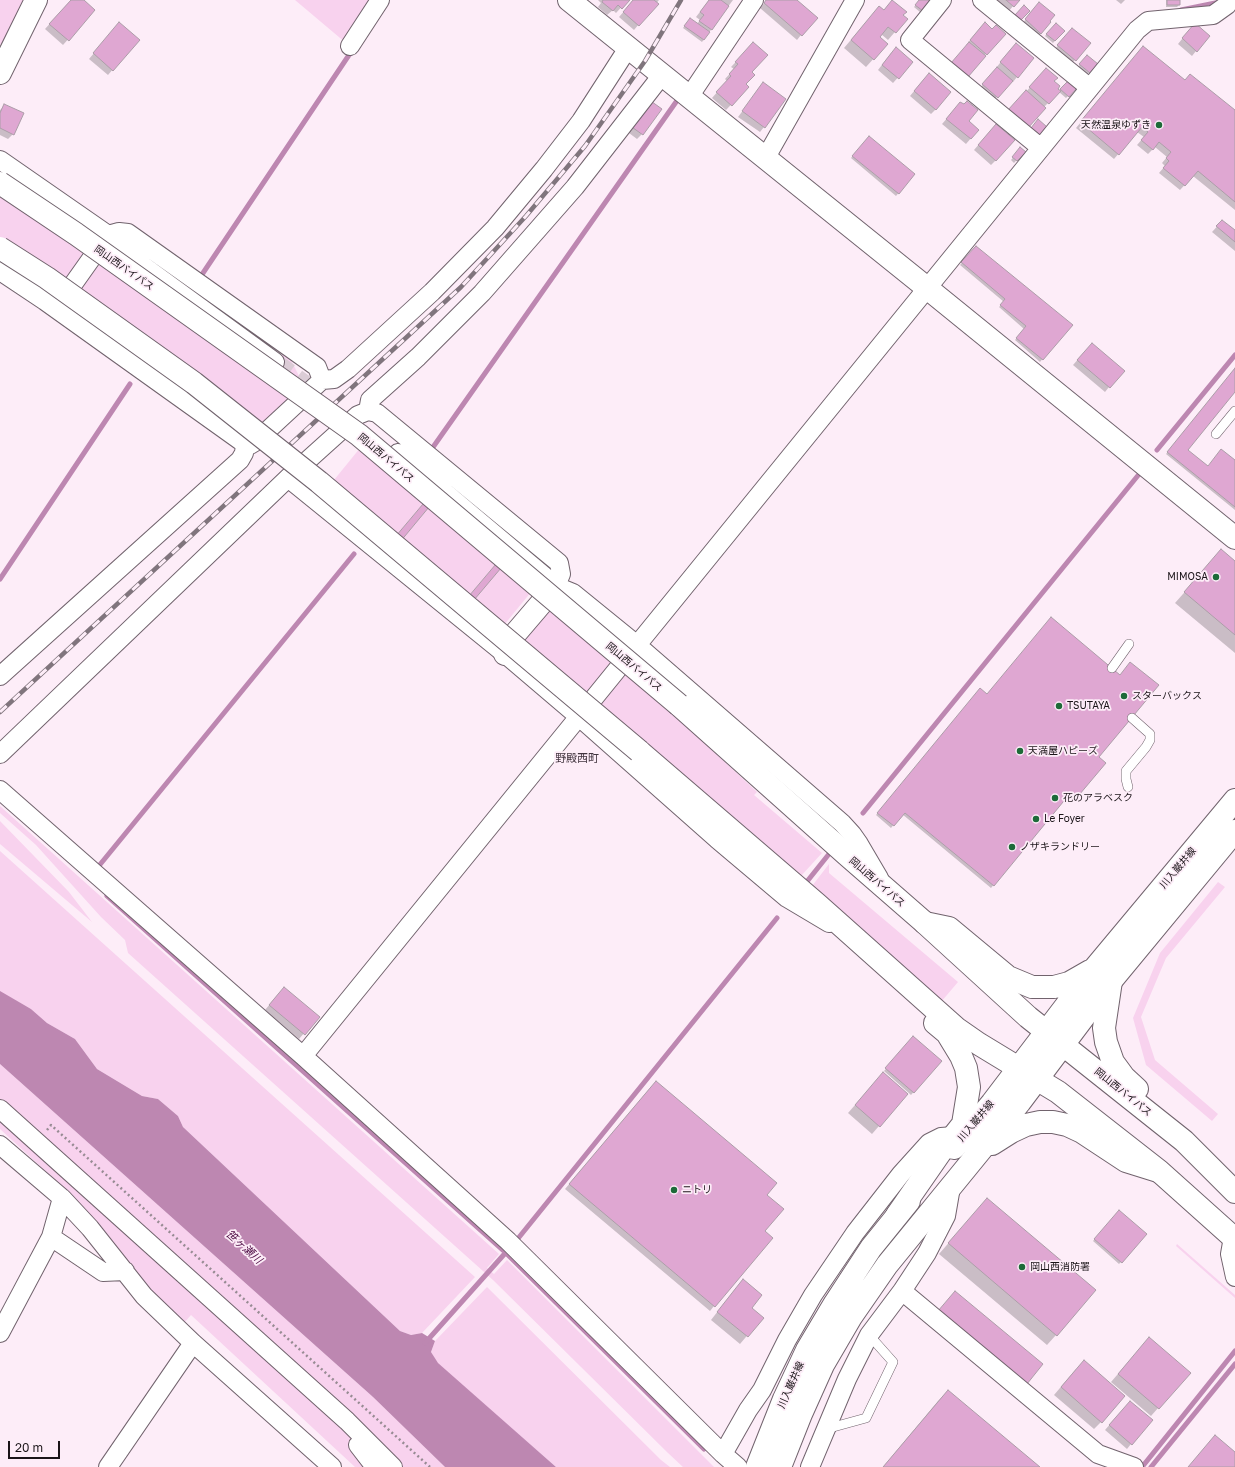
<!DOCTYPE html>
<meta charset="utf-8">
<style>
body{margin:0}
#map{position:relative;width:1235px;height:1467px;overflow:hidden;background:#fdedf8;font-family:"Golos Text",sans-serif}
canvas{display:block}
.scale{position:absolute;left:8px;top:1441px;width:52px;height:18px;box-sizing:border-box;border:2px solid #1a1418;border-top:0;padding-left:5px;font-size:12px;line-height:14px;white-space:nowrap;color:#1a1418;-webkit-text-stroke:3px #fdedf8;paint-order:stroke}
</style>
<div id="map">
<canvas width="1235" height="1467"></canvas>
<div class="scale">20 m</div>
</div>
<script>
const g = document.querySelector('canvas').getContext('2d');
g.lineJoin = 'round';
function paint(path, color) {
  g.fillStyle = color;
  g.fill(path, 'evenodd');
}
function toPath(rows) {
  const path = new Path2D();
  for (const r of rows) {
    path.moveTo(r[0], r[1]);
    for (let i = 2; i < r.length; i += 2) path.lineTo(r[i], r[i + 1]);
  }
  return path;
}
function stroke(path, color, width, dash) {
  g.strokeStyle = color;
  g.lineWidth = width;
  g.lineCap = dash ? 'butt' : 'round';
  g.setLineDash(dash || []);
  g.stroke(path);
}
function label(font, color, halo, rows, align = 'center') {
  g.font = font + ' "Golos Text","Noto Sans JP",sans-serif';
  g.lineWidth = 3.5;
  g.setLineDash([]);
  g.textBaseline = 'middle';
  g.strokeStyle = halo;
  g.fillStyle = color;
  for (const [text, x, y, turn = 0] of rows) {
    g.save();
    g.translate(x, y);
    g.rotate((+turn || 0) * Math.PI / 180);
    g.textAlign = isNaN(turn) ? turn : align;
    if (halo) g.strokeText(text, 0, 0);
    g.fillText(text, 0, 0);
    g.restore();
  }
}
paint(toPath([
 [0,0,27,0,3,46,0,44],
 [295,0,375,0,346,43],
 [0,167,99,235,57,291,51,295,0,260],
 [113,250,274,364,286,350,304,386,253,434,61,307],
 [369,437,432,488,535,575,531,592,504,625,498,642,391,556,321,496],
 [434,491,439,495,390,553,385,549],
 [507,551,511,555,462,613,458,609],
 [553,607,625,645,579,706,524,644,531,630,541,618],
 [626,674,684,724,757,792,754,795,822,853,801,876,735,818,733,820,600,705],
 [0,806,499,1254,487,1268,494,1274,507,1260,714,1467,683,1467,668,1453,493,1280,128,953,125,940,101,917,36,845,0,813],
 [0,821,69,892,92,922,0,844],
 [0,851,475,1277,422,1333,411,1335,400,1331,183,1127,178,1116,158,1099,142,1096,97,1069,75,1039,47,1023,31,1009,0,992],
 [829,864,829,873,958,982,941,1002,812,886],
 [1218,882,1225,887,1166,958,1141,1017,1155,1060,1218,1114,1212,1121,1146,1065,1133,1018,1160,953],
 [0,1064,373,1397,445,1467,355,1467,191,1315,183,1324,149,1290,68,1192,0,1129],
 [1177,1244,1235,1295,1235,1298,1176,1246],
 [487,1287,661,1460,670,1467,556,1467,437,1363,431,1352,435,1341]
]), '#f8d2ee');
paint(toPath([
 [0,991,31,1009,47,1023,75,1039,97,1069,142,1096,158,1099,178,1116,183,1127,400,1331,411,1335,422,1333,435,1341,431,1352,438,1363,556,1467,445,1467,373,1397,0,1064]
]), '#bd87b1');
paint(toPath([
 [71,0,82,0,94,10,63,45,45,29],
 [598,0,628,0,616,13,613,10,607,15,598,7,601,3],
 [634,0,659,0,634,30,619,17],
 [709,0,733,0,702,42,683,28,688,21,697,24,700,20,696,17],
 [767,0,796,0,801,35,797,40,760,8],
 [920,0,927,0,930,2,921,13,914,7],
 [996,0,1018,0,1009,11],
 [1116,0,1125,0,1121,4],
 [1166,0,1179,0,1179,5,1177,7,1166,7],
 [892,1,902,15,906,19,888,40,881,34,878,37,887,44,866,67,844,48,872,15,883,11],
 [1035,8,1041,33,1036,38,1021,25],
 [1056,24,1063,31,1053,43,1045,36],
 [115,28,138,40,108,75,89,59],
 [980,28,1004,34,984,56,966,45],
 [1190,29,1196,51,1192,56,1178,44],
 [1068,34,1075,60,1070,65,1054,50],
 [1143,47,1184,81,1235,112,1235,210,1193,176,1180,190,1159,173,1165,166,1162,163,1167,157,1155,147,1148,154,1137,145,1144,137,1137,132,1114,159,1076,128],
 [749,48,751,72,745,84,748,87,726,110,712,98,727,81,725,79,734,69,731,67],
 [1011,49,1017,77,1013,82,1012,81,992,102,978,90,997,69,996,68],
 [891,53,912,62,893,83,878,70],
 [1087,56,1096,64,1087,75,1078,67],
 [1041,74,1053,81,1060,91,1068,82,1075,89,1066,98,1059,92,1044,107,1026,92],
 [924,79,936,109,931,114,910,96],
 [763,84,764,127,760,132,738,117],
 [5,105,13,134,8,139,0,135,0,110],
 [643,105,642,134,637,139,625,130],
 [956,108,978,130,966,144,942,124],
 [991,130,996,160,991,165,974,150],
 [867,139,914,175,896,196,851,158],
 [1021,148,1024,152,1014,163,1011,160],
 [1222,221,1235,232,1235,251,1212,232],
 [974,249,1071,325,1040,362,1015,340,1024,329,999,307,1004,302,960,265],
 [1087,349,1109,387,1105,392,1073,365],
 [1235,369,1235,391,1187,450,1208,467,1235,462,1235,510,1166,454],
 [1221,551,1235,563,1235,653,1175,603],
 [978,692,987,695,1098,758,1074,800,1072,802,1066,797,991,888,902,814,891,828,876,815],
 [279,993,318,1017,299,1039,265,1010],
 [913,1037,941,1061,911,1095,884,1071],
 [876,1081,907,1094,872,1134,848,1113],
 [651,1087,766,1195,764,1231,714,1306,710,1311,565,1189],
 [987,1199,1056,1335,1047,1345,939,1254],
 [1117,1213,1121,1262,1119,1264,1093,1241],
 [736,1288,750,1308,762,1318,740,1344,711,1320],
 [1142,1346,1189,1373,1151,1416,1111,1382],
 [1076,1369,1101,1422,1094,1429,1054,1395],
 [948,1391,1038,1467,883,1467,938,1401],
 [1125,1407,1131,1444,1127,1449,1105,1430]
]), '#0003');
stroke(toPath([
 [1181,10,1220,2],
 [201,276,353,49],
 [431,450,676,102],
 [1157,450,1235,355],
 [0,579,130,384],
 [863,813,1140,473],
 [98,867,354,554],
 [805,884,829,854],
 [107,896,506,1253,704,1449],
 [516,1241,777,918],
 [425,1343,508,1250],
 [1142,1467,1235,1351],
 [1151,1467,1235,1364]
]), '#bd87b1', 5);
const building = toPath([
 [71,0,84,0,95,10,69,41,49,24,71,0],
 [603,0,630,0,622,9,618,5,613,11,602,2,603,0],
 [633,0,654,0,659,4,639,26,623,12,633,0],
 [709,0,721,0,729,6,712,30,699,21,704,15,700,12,709,0],
 [766,0,797,0,818,18,802,36,764,3,766,0],
 [892,0,907,12,903,15,908,19,896,33,888,27,880,37,888,44,874,60,851,40,879,6,884,10,892,0],
 [919,0,928,0,931,2,923,11,915,5,919,0],
 [1006,0,1020,0,1014,7,1006,0],
 [1167,0,1180,0,1180,5,1167,5,1167,0],
 [1039,2,1055,15,1050,21,1051,22,1041,34,1025,19,1039,2],
 [1024,5,1030,11,1021,20,1015,15,1024,5],
 [690,18,710,32,704,40,684,26,690,18],
 [119,22,140,40,113,71,93,53,119,22],
 [985,22,992,29,996,25,1006,34,987,55,970,40,985,22],
 [1056,23,1065,31,1055,41,1046,34,1056,23],
 [1195,23,1210,36,1197,52,1182,38,1195,23],
 [1072,28,1091,43,1076,61,1057,45,1072,28],
 [753,42,768,55,752,72,755,75,746,84,749,87,732,106,716,92,731,76,729,74,738,64,735,62,753,42],
 [969,42,986,56,968,77,951,63,969,42],
 [1016,43,1034,58,1018,78,1000,62,1016,43],
 [1143,46,1185,80,1190,74,1235,110,1235,202,1198,171,1185,186,1163,168,1169,161,1166,158,1171,152,1159,142,1153,150,1141,140,1148,132,1142,127,1119,155,1080,122,1143,46],
 [896,47,913,62,899,79,882,65,896,47],
 [1087,55,1098,64,1090,73,1079,64,1087,55],
 [997,67,1013,81,998,98,982,84,997,67],
 [1046,68,1058,78,1054,81,1060,86,1058,89,1061,91,1049,104,1029,87,1046,68],
 [929,73,951,92,936,110,914,91,929,73],
 [1068,81,1076,89,1069,97,1060,89,1068,81],
 [763,82,786,99,765,128,742,111,763,82],
 [1026,90,1046,108,1028,128,1008,110,1026,90],
 [648,99,662,109,643,135,629,125,648,99],
 [967,101,978,110,969,121,979,130,971,139,946,119,960,102,964,104,967,101],
 [4,104,24,113,14,135,0,128,0,113,4,104],
 [1038,119,1047,127,1040,135,1031,128,1038,119],
 [996,124,1015,140,996,161,978,145,996,124],
 [869,136,915,174,899,194,852,156,869,136],
 [1020,147,1026,152,1017,161,1012,157,1020,147],
 [1222,220,1235,230,1235,242,1216,226,1222,220],
 [976,246,1073,325,1043,360,1016,338,1026,326,1000,305,1005,299,961,262,976,246],
 [1092,343,1125,371,1110,388,1077,360,1092,343],
 [1235,368,1235,392,1188,450,1208,466,1221,449,1235,460,1235,507,1167,452,1235,368],
 [434,491,439,495,390,554,385,549,434,491],
 [1221,549,1235,561,1235,635,1184,592,1221,549],
 [507,551,512,555,463,613,458,609,507,551],
 [1051,617,1120,675,1130,662,1159,685,1099,757,1106,763,1074,801,1068,796,994,886,905,813,894,826,877,813,980,688,987,694,1051,617],
 [284,987,320,1017,305,1035,269,1005,284,987],
 [913,1036,942,1061,914,1093,885,1068,913,1036],
 [883,1072,908,1094,880,1127,855,1105,883,1072],
 [656,1081,777,1183,767,1195,784,1209,765,1231,773,1238,715,1307,569,1184,656,1081],
 [987,1198,1096,1290,1057,1336,948,1243,987,1198],
 [1119,1210,1147,1234,1122,1263,1094,1239,1119,1210],
 [743,1279,762,1295,752,1308,764,1318,748,1337,717,1312,743,1279],
 [955,1291,1043,1364,1027,1384,938,1311,955,1291],
 [1149,1337,1191,1373,1159,1409,1118,1374,1149,1337],
 [1084,1360,1125,1396,1102,1423,1061,1387,1084,1360],
 [948,1390,1040,1467,883,1467,948,1390],
 [1130,1401,1153,1420,1132,1445,1109,1425,1130,1401],
 [1215,1435,1235,1452,1235,1467,1188,1467,1215,1435]
]);
paint(building, '#dfa7d2');
stroke(building, '#ac9da8', 1);
stroke(toPath([
 [275,362,312,389]
]), '#dbccd6', 18, [18, 9]);
const service = toPath([
 [1216,434,1235,411],
 [1112,668,1129,644],
 [1128,787,1126,779,1126,771,1146,747,1150,740,1150,734,1132,718],
 [826,1429,866,1418,893,1362,869,1335]
]);
const minor = toPath([
 [942,0,910,40,1041,148],
 [982,0,1090,88],
 [350,46,380,0],
 [689,97,754,0],
 [765,159,855,0],
 [0,160,108,235,123,251,275,362],
 [0,271,45,301,245,444,250,445,255,442,322,380,334,379,348,369,432,292,495,228,544,169,581,121,628,48],
 [57,299,64,297,108,235,119,232,128,233,317,367,322,380],
 [368,411,370,400,418,357,482,293,575,187,662,75],
 [398,453,556,586,573,593,637,645,842,823,852,834,859,844,879,878],
 [556,586,561,574,559,563,377,413,368,411,358,415,288,478,505,654,579,717,717,839,787,898,829,923],
 [0,676,240,460,244,453,245,444],
 [0,754,288,478],
 [0,790,303,1056,508,1241,723,1454,738,1467],
 [303,1056,1137,30,1148,21,1213,15,1227,5,1230,0],
 [0,1109,347,1421,393,1467],
 [0,1145,62,1198,90,1228,144,1296,193,1343,332,1467],
 [51,1237,103,1272,125,1271],
 [1233,1237,1230,1254,1235,1277],
 [902,1291,1098,1454,1134,1467],
 [0,1333,51,1237,62,1198],
 [358,1445,375,1467],
 [723,1454,748,1410,762,1390,787,1340,813,1295,855,1233,901,1174,929,1143,941,1137,954,1136],
 [108,1467,193,1343],
 [810,1467,847,1379,869,1335,902,1291,927,1253,946,1216,951,1187]
]);
const tertiary = toPath([
 [569,0,927,288,1235,538],
 [0,73,36,0],
 [505,654,515,634,556,586]
]);
const secondary = toPath([
 [925,923,949,928,1008,977,1032,987,1054,987,1069,983,1090,971],
 [992,1144,1011,1132,1026,1125,1040,1122,1053,1122,1067,1125,1082,1132,1126,1161,1158,1171],
 [954,1148,992,1103,1094,969,1235,800],
 [757,1467,784,1399,807,1350,835,1303,871,1248,909,1201],
 [780,1467,801,1414,823,1365,851,1317,887,1265,1020,1102,1111,981,1235,831]
]);
const trunk = toPath([
 [679,705,847,855,925,923,1028,1017,1184,1141,1235,1192],
 [639,751,817,904,956,1028,979,1044,1058,1092,1159,1171,1235,1239],
 [1111,981,1104,1028,1106,1042,1113,1062,1124,1077,1137,1089],
 [897,1215,940,1153,963,1124,969,1087,966,1068,961,1056,947,1033,935,1023]
]);
stroke(service, '#71636d', 10);
stroke(minor, '#71636d', 20);
stroke(tertiary, '#71636d', 24);
stroke(secondary, '#71636d', 24);
stroke(trunk, '#71636d', 24);
stroke(toPath([
 [47,1130,51,1125,430,1467]
]), '#978b93', 2.5, [2, 3]);
stroke(service, '#fff', 9);
stroke(minor, '#fff', 18);
stroke(tertiary, '#fff', 22);
stroke(secondary, '#fff', 22);
stroke(trunk, '#fff', 22);
const rail = toPath([
 [0,712,461,287,526,216,585,146,645,61,681,0]
]);
stroke(rail, '#80757d', 4.5);
stroke(rail, '#fdedf8', 3, [9]);
const trunkBridge = toPath([
 [0,183,76,234,359,435,679,705],
 [0,248,47,278,194,383,319,482,639,751]
]);
stroke(trunkBridge, '#71636d', 24, []);
stroke(trunkBridge, '#fff', 22);
for (const [x, y, r, color] of [
 [1159,125,4,"#1d6a38"],
 [1216,577,4,"#1d6a38"],
 [1124,696,4,"#1d6a38"],
 [1059,706,4,"#1d6a38"],
 [1020,751,4,"#1d6a38"],
 [1055,798,4,"#1d6a38"],
 [1036,819,4,"#1d6a38"],
 [1012,847,4,"#1d6a38"],
 [674,1190,4,"#1d6a38"],
 [1022,1267,4,"#1d6a38"]
]) {
  const dot = new Path2D();
  dot.arc(x, y, r, 0, 2 * Math.PI);
  g.fillStyle = color;
  g.fill(dot);
  stroke(dot, '#fdedf8', 1.5);
}
label('10px', '#1a1418', '#fdedf8', [
 ["天然温泉ゆずき",1151,125,"right"],
 ["MIMOSA",1208,577,"right"],
 ["スターバックス",1132,696],
 ["TSUTAYA",1067,706],
 ["天満屋ハピーズ",1028,751],
 ["花のアラベスク",1063,798],
 ["Le Foyer",1044,819],
 ["ノザキランドリー",1020,847],
 ["ニトリ",682,1190],
 ["岡山西消防署",1030,1267]
], 'left');
label('10px', '#1a1418', '#fdedf8', [
 ["岡山西バイパス",124,268,35],
 ["岡山西バイパス",386,458,40],
 ["岡山西バイパス",634,667,40],
 ["川入巌井線",1178,868,-50],
 ["岡山西バイパス",877,882,41],
 ["岡山西バイパス",1123,1092,39],
 ["川入巌井線",976,1121,-50],
 ["川入巌井線",791,1385,-66]
]);
label('11px', '#42353f', '#fdedf8', [
 ["野殿西町",577,759]
]);
label('italic 11px', '#4d0c44', '#fdedf8', [
 ["笹ヶ瀬川",244,1247,42]
]);
</script>
